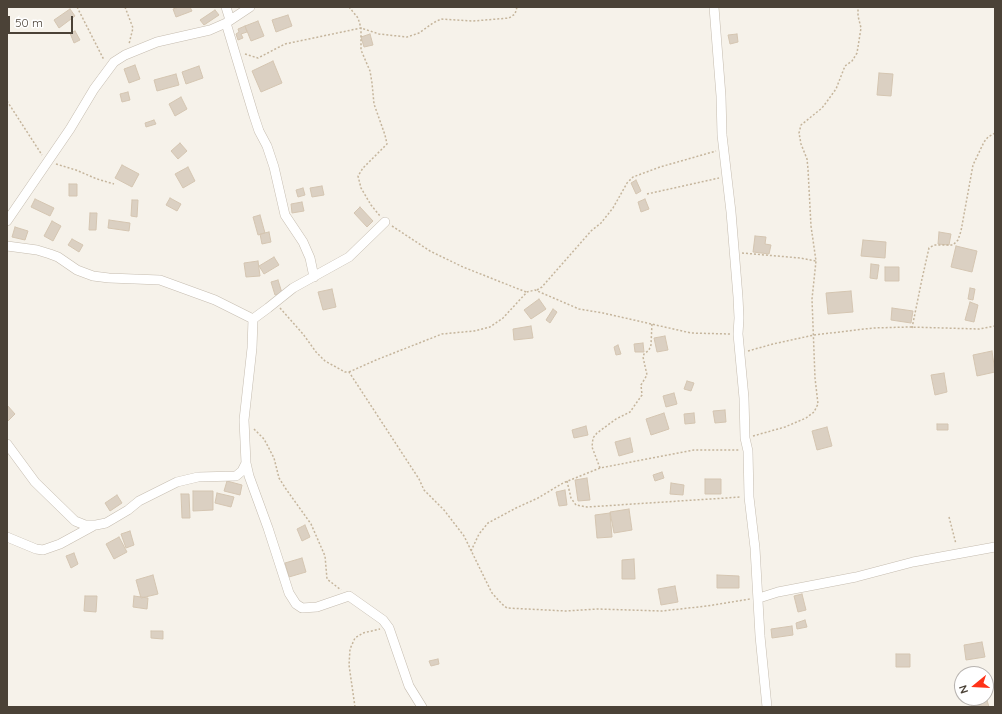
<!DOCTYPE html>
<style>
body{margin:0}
#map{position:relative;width:1002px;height:714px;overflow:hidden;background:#f6f2ea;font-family:Quicksand,sans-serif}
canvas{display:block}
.frame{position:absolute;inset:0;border:8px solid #4b4237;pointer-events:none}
.north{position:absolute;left:954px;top:666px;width:40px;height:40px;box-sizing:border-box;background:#fff;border:1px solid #b7b3af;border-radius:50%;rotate:252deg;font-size:11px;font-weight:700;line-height:16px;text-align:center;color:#4b4237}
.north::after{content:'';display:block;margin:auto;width:14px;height:18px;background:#ff3218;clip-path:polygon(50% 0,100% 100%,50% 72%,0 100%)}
.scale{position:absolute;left:8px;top:16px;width:65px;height:18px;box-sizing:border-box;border:2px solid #4b4237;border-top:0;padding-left:5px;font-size:12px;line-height:14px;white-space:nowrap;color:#4b4237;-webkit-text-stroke:3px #fff;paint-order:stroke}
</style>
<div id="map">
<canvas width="1002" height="714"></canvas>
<div class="frame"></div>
<div class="north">N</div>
<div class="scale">50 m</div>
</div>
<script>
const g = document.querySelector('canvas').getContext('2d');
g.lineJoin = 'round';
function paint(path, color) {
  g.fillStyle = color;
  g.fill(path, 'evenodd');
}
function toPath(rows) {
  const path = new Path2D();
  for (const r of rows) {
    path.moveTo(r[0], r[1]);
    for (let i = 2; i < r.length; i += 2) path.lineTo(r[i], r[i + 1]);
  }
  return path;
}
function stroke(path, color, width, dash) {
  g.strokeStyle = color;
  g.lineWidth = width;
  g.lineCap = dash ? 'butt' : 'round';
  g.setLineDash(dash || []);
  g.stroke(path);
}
const building = toPath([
 [179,7,190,7,192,11,176,17,173,9,179,7],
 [70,9,75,16,59,28,54,20,70,9],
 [215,10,219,15,204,25,200,20,215,10],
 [288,15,292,26,276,32,272,20,288,15],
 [258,21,264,36,251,41,245,26,258,21],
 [245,26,247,32,241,34,243,38,238,40,236,34,239,32,238,29,245,26],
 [75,31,80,40,74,43,70,33,75,31],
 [370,34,373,45,364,47,361,37,370,34],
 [737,34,738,42,730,44,728,35,737,34],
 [273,61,282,83,261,92,252,71,273,61],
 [135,65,140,79,129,83,124,69,135,65],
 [199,66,203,78,186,84,182,72,199,66],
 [879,73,893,74,891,96,877,95,879,73],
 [176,74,179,85,157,91,154,80,176,74],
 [128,92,130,100,122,102,120,94,128,92],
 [181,97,187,109,175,116,169,104,181,97],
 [154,120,156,124,146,127,145,123,154,120],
 [180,143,187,151,178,159,171,151,180,143],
 [122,165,139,174,132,187,115,178,122,165],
 [188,167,195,181,183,188,175,174,188,167],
 [636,180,641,191,636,194,631,183,636,180],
 [69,184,77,184,77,196,69,196,69,184],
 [322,186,324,195,312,197,310,188,322,186],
 [303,188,305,195,298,197,296,190,303,188],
 [170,198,181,204,177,211,166,205,170,198],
 [35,199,54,208,50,216,31,207,35,199],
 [645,199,649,209,641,212,638,202,645,199],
 [132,200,138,200,137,217,131,216,132,200],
 [302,202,304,211,292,213,291,204,302,202],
 [360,207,373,221,367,227,354,213,360,207],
 [90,213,97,213,96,230,89,230,90,213],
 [260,215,265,233,258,235,253,217,260,215],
 [109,220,130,223,129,231,108,228,109,220],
 [52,221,61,226,53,241,44,236,52,221],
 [15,227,28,231,25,240,12,237,15,227],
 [269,232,271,242,262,244,260,234,269,232],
 [939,232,951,234,949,245,938,244,939,232],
 [755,236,766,237,765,244,771,245,769,254,753,252,755,236],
 [72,239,83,245,79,252,68,245,72,239],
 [863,240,886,242,885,258,861,256,863,240],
 [956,246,977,251,972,272,951,267,956,246],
 [274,257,279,265,264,274,259,266,274,257],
 [258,261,260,276,246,277,244,263,258,261],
 [871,264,879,265,877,279,870,278,871,264],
 [885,267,899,267,899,281,885,281,885,267],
 [278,280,282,293,275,295,271,282,278,280],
 [970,288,975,289,973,300,968,299,970,288],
 [332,289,336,307,323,310,318,292,332,289],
 [851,291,853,312,828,314,826,293,851,291],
 [539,299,546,309,531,319,524,310,539,299],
 [970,302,978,305,974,322,965,320,970,302],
 [892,308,913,311,911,323,891,320,892,308],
 [553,309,557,312,550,323,546,320,553,309],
 [531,326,533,338,514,340,513,329,531,326],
 [665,336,668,350,657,352,654,338,665,336],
 [643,343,644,352,635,352,634,344,643,343],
 [618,345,621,354,616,355,614,347,618,345],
 [992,351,995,372,977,376,973,355,992,351],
 [944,373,947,392,935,395,931,375,944,373],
 [687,381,694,383,691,391,684,389,687,381],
 [674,393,677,404,666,407,663,396,674,393],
 [7,405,15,414,7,422,7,405],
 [725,410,726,422,715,423,713,411,725,410],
 [664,413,669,429,651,435,646,419,664,413],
 [694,413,695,423,685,424,684,414,694,413],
 [937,424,948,424,948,430,937,430,937,424],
 [586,426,588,435,574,438,572,430,586,426],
 [827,427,832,446,817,450,812,431,827,427],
 [630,438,633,452,619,456,615,442,630,438],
 [662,472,664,478,655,481,653,475,662,472],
 [587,478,590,500,578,501,575,480,587,478],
 [705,479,721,479,721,494,705,494,705,479],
 [227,481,242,485,240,495,224,491,227,481],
 [671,483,684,485,683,495,670,494,671,483],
 [565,490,567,505,559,506,556,492,565,490],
 [193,491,213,491,213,510,193,511,193,491],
 [217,493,234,497,231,507,215,503,217,493],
 [181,494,189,494,190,518,182,518,181,494],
 [117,495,122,503,110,511,105,503,117,495],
 [629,509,632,530,614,533,610,512,629,509],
 [610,513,612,537,597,538,595,515,610,513],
 [305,525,310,537,302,541,297,529,305,525],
 [130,531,134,545,126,548,121,534,130,531],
 [119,537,127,552,114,559,106,544,119,537],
 [74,553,78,564,71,568,66,556,74,553],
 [302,558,306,572,289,577,285,563,302,558],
 [634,559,635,579,622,579,622,560,634,559],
 [153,575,158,594,141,598,136,580,153,575],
 [717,575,739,576,739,588,717,588,717,575],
 [675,586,678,602,661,605,658,589,675,586],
 [802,594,806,610,798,612,794,596,802,594],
 [85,596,97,596,96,612,84,611,85,596],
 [134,596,148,598,147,609,133,607,134,596],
 [805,620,807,627,797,629,796,623,805,620],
 [792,626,793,635,772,638,771,629,792,626],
 [151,631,163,631,163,639,151,638,151,631],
 [982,642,985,657,966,660,964,645,982,642],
 [896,654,910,654,910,667,896,667,896,654],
 [438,659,439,664,431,666,429,661,438,659],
 [986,697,989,707,972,707,969,698,986,698,986,697]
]);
paint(building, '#dbd0c2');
stroke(building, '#d4c5b1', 1);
const minor = toPath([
 [226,7,230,20],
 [714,7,721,96,722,135,731,212,738,297,739,318,738,334,744,398,745,438,748,451,749,497,755,548,760,636,767,707],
 [226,23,254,116,259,131,267,146,274,167,285,215,303,242,310,258,314,277],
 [7,221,70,129,94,89,114,62,125,55,157,42,210,30,226,23,250,7],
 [7,246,37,250,50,254,58,257,77,270,93,276,109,278,160,280,215,300,253,319,268,308,293,288,349,257,385,222],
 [7,444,35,482,75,521,85,525,96,525,106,523,128,510,139,501,177,482,198,477,236,476,242,471,246,463,244,420,252,348,253,319],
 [246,463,249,476,268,528,289,593,296,604,302,608,317,607,349,596,383,620,389,628,409,686,422,707],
 [7,537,36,549,43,550,60,544,93,526],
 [759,598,778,592,856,577,913,562,995,547]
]);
stroke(minor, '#c5bcaf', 10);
stroke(toPath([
 [77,7,104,60],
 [125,7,133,28,129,44],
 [349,7,358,18,361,28,361,50,370,71,372,83,374,104,385,135,387,144,363,168,358,176,361,188,371,205,380,216],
 [245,54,258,58,285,44,361,28,379,34,407,37,419,33,433,23,441,19,473,21,509,18,515,14,517,7],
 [7,101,42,155],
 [56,164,76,170,97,179,114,184],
 [647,194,719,178],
 [392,226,430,251,463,267,526,292],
 [742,253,800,258,816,261],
 [537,290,542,287,591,231,601,223,613,208,627,183,633,177,660,167,716,151],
 [280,308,303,334,316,352,325,361,345,372,349,372,419,479,424,490,444,510,464,536,486,581,492,593,502,604,507,608,566,611,597,609,662,611,707,606,750,599],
 [912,328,922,279,929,248,934,245,953,245,958,240,961,231,973,165,984,142,988,137,995,133],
 [748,351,773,344,814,335,873,328,909,327,979,329,995,326],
 [349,372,376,360,442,334,474,331,490,327,503,318,527,292,535,290,579,309,603,313,691,333,730,334],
 [254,429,264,439,274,458,279,478,286,489,311,524,325,556,327,579,341,590],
 [753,436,785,427,806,418,814,412,818,404,815,378,812,299,816,261,811,226,808,169,807,159,801,144,799,133,801,125,822,108,828,100,836,89,845,66,852,61,857,53,861,28,858,16,858,7],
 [600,468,592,447,593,438,597,433,616,419,630,412,642,395,641,385,647,375,643,357,644,354,649,350,651,345,652,323],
 [567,481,571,498,576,505,587,507,741,497],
 [949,517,956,544],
 [471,551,479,534,488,523,516,508,538,498,563,483,600,468,694,450,740,450],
 [355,707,349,665,350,649,355,638,363,633,380,629]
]), '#c5b59c', 1.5, [2, 2]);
stroke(minor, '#fff', 9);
</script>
